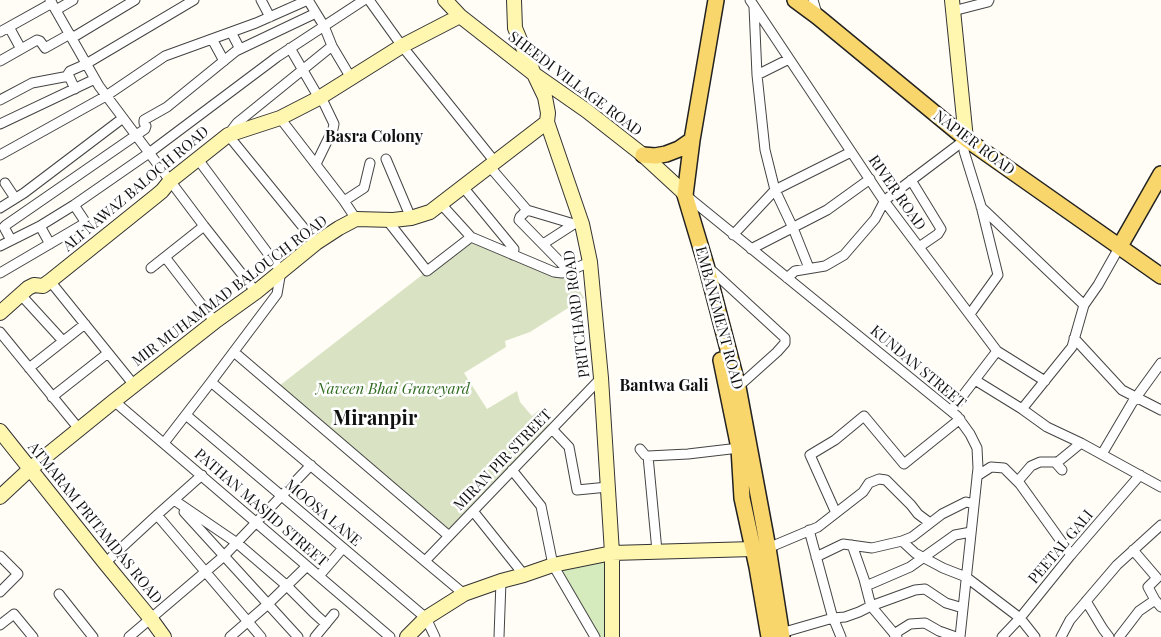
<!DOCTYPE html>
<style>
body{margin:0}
canvas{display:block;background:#fffdf5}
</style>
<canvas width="1161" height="637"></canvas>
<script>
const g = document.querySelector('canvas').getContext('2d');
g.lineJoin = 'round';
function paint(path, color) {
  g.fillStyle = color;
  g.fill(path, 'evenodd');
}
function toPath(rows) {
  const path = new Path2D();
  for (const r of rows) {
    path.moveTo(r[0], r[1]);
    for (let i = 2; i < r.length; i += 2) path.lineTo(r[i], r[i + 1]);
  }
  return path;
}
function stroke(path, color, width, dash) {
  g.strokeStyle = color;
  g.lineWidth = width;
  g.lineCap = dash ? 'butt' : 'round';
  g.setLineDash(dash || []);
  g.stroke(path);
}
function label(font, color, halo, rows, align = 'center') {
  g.font = font + ' "Playfair Display",serif';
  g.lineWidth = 5;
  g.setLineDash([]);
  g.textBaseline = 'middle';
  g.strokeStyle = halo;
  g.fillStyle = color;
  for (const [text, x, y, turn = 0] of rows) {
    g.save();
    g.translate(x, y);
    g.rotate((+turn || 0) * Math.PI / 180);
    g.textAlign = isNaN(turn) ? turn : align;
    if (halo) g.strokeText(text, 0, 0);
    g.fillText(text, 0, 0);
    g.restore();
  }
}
paint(toPath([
 [612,553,612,637,597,637,562,569]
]), '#d5ebbd');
paint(toPath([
 [471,237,554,272,569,271,584,298,530,332,505,341,506,347,464,373,487,409,517,391,520,402,532,416,539,410,552,429,449,536,279,386]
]), '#d9e3c4');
const street = toPath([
 [50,0,99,86,204,226,256,292],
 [261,0,270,17],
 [308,0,324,26,332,46,351,78],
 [369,0,402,46,495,162],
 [750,0,882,198,997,351,1045,381],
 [813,0,818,17],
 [754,7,757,75,765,150,775,190,793,228,809,268],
 [56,10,73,0],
 [953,11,988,2,989,0],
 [9,27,21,49],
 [0,32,52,3],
 [231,32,240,49],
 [72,38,135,0],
 [212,39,224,61],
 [290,48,319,98],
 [0,61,37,40,40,41,45,48,70,34],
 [757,75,789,59],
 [75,89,68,74,70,71,86,64,194,0],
 [0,100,32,83,69,76],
 [280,118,344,201,356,219],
 [0,124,95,79],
 [966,139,964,151,981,206,998,275,970,314],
 [0,155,106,96,165,56,256,23,308,0],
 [197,158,281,271,277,294,211,382,464,594],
 [386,159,411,218],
 [316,164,333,129,334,124,321,97],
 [490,167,527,210,574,224,582,224],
 [911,180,941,229,938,234,919,247],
 [5,183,15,198],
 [463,187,514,249,513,255],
 [688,197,957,416,970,434,977,448,978,468,960,637],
 [344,201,364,188,370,163],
 [441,204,471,237,554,272,562,273,569,271,590,262],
 [981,207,1084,305],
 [0,208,24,193,123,118],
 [527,210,520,217,519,220,569,271],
 [387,220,427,271,471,237],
 [40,226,50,244],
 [733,235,775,190,851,152],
 [11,240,5,229,4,227,6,225,145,129,146,126,144,123,144,120,167,107,236,51,316,13],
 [316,243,228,135,237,123,332,46],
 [543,244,574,224],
 [0,246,40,226,74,205,149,153,277,57,364,0],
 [751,249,827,210,870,179],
 [165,257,215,322],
 [708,267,785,338,785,343,777,352,738,387],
 [151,268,204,226],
 [0,273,82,225,84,223,84,220,74,205],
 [787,278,795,271,825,266,844,255,875,219,885,200,966,139],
 [50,281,134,385],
 [21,295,63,341],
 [0,332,79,429],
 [1074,338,1122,390,1161,410],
 [234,352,449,536],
 [29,368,85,324],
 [975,380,1022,409,1047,427,1081,443,1161,487],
 [52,397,108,353],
 [114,401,390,637],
 [1022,409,1072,347,1084,305,1098,285,1120,246],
 [951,411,997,351],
 [186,415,426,618,435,637],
 [552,429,569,447,577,490,608,487],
 [164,443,211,382],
 [640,449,645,455,648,456,688,454,739,448],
 [1102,454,1132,403,1161,363],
 [648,456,657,551],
 [1055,462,1062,470],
 [512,470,541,506,553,565,595,637],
 [977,476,991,467,1004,468,1020,484,1071,555],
 [1018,481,1031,466,1040,462,1055,462,1059,461,1081,443],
 [174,500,237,543,286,585,315,614,326,624],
 [473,511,524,575],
 [184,512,298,637],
 [836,513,810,455,835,440,864,416,904,464,960,419],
 [157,515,261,637],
 [809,530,832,615,841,637],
 [902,541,915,553,943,568,966,577,1020,618,1035,637],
 [852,545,864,579,871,606,897,637],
 [768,548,818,527,863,492,869,483,879,479,886,480,911,505,918,514,930,523],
 [1133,550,1157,578,1148,587,1155,600,1161,607],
 [0,556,18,574,0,592],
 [816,557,843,544,872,548,902,541,912,537,942,514,966,502,974,504],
 [425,561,601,378],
 [105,563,157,515,202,475],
 [319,576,343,548],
 [866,586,910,567,955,535,971,532],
 [59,594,93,637],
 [1086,601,1103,629,1109,637],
 [0,625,14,614,33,637],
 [781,633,833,618,845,617,859,612,871,606,915,590,925,589,946,603,963,608],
 [894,634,910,624,925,623,939,631,956,637],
 [129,637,224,556,311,465],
 [230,637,268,604,307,566],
 [315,637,334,614],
 [499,637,501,581],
 [1002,637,1020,618,1070,556,1140,475],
 [1061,637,1070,620,1117,565,1161,525],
 [1119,637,1139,611,1155,600]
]);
const secondary = toPath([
 [445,0,460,16,534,74,587,111,643,155,681,190,685,195],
 [514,0,515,28,534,74,545,97,548,113,547,122,582,224,590,262,601,378,612,553,612,637],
 [952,0,966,139],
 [0,313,28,288,34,285,43,286,50,281,156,196,162,191,170,181,228,135,280,118,319,98,402,46,460,16],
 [0,431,105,563,151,619,164,637],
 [0,497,30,469,114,401,217,320,256,292,316,243,339,228,356,219,393,220,411,218,430,212,547,122],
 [407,637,426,618,464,594,501,581,524,575,553,565,612,553,753,549]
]);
const primary = toPath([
 [716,0,692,140,685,195,706,265,738,387,768,548,782,637],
 [795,0,818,17,966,139,1161,276],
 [643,155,655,156,666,154,679,149,692,140],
 [1120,246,1161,174],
 [721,360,739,448,742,498,757,567,769,637]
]);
stroke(street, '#444', 11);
stroke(secondary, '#333', 16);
stroke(primary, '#222', 18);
stroke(street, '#fff', 9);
stroke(secondary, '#fff6b0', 14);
stroke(primary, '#f9d66b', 15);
label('15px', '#111', '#fff', [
 ["SHEEDI VILLAGE ROAD",575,84,37],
 ["NAPIER ROAD",974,143,37],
 ["ALI NAWAZ BALOCH ROAD",136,189,-40],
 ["RIVER ROAD",897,193,55],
 ["MIR MUHAMMAD BALOUCH ROAD",230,291,-37],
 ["PRITCHARD ROAD",577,314,-97],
 ["EMBANKMENT ROAD",719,318,75],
 ["KUNDAN STREET",918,367,40],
 ["MIRAN PIR STREET",503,460,-46],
 ["PATHAN MASJID STREET",261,508,41],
 ["MOOSA LANE",323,513,40],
 ["ATMARAM PRITAMDAS ROAD",95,523,51],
 ["PEETAL GALI",1061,547,-50]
]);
label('italic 15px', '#2f6b1f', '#fff', [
 ["Naveen Bhai Graveyard",393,389]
]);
label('bold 16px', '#111', '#fff', [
 ["Basra Colony",374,137],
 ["Bantwa Gali",664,386]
]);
label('bold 20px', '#111', '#fff', [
 ["Miranpir",375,419]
]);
</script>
